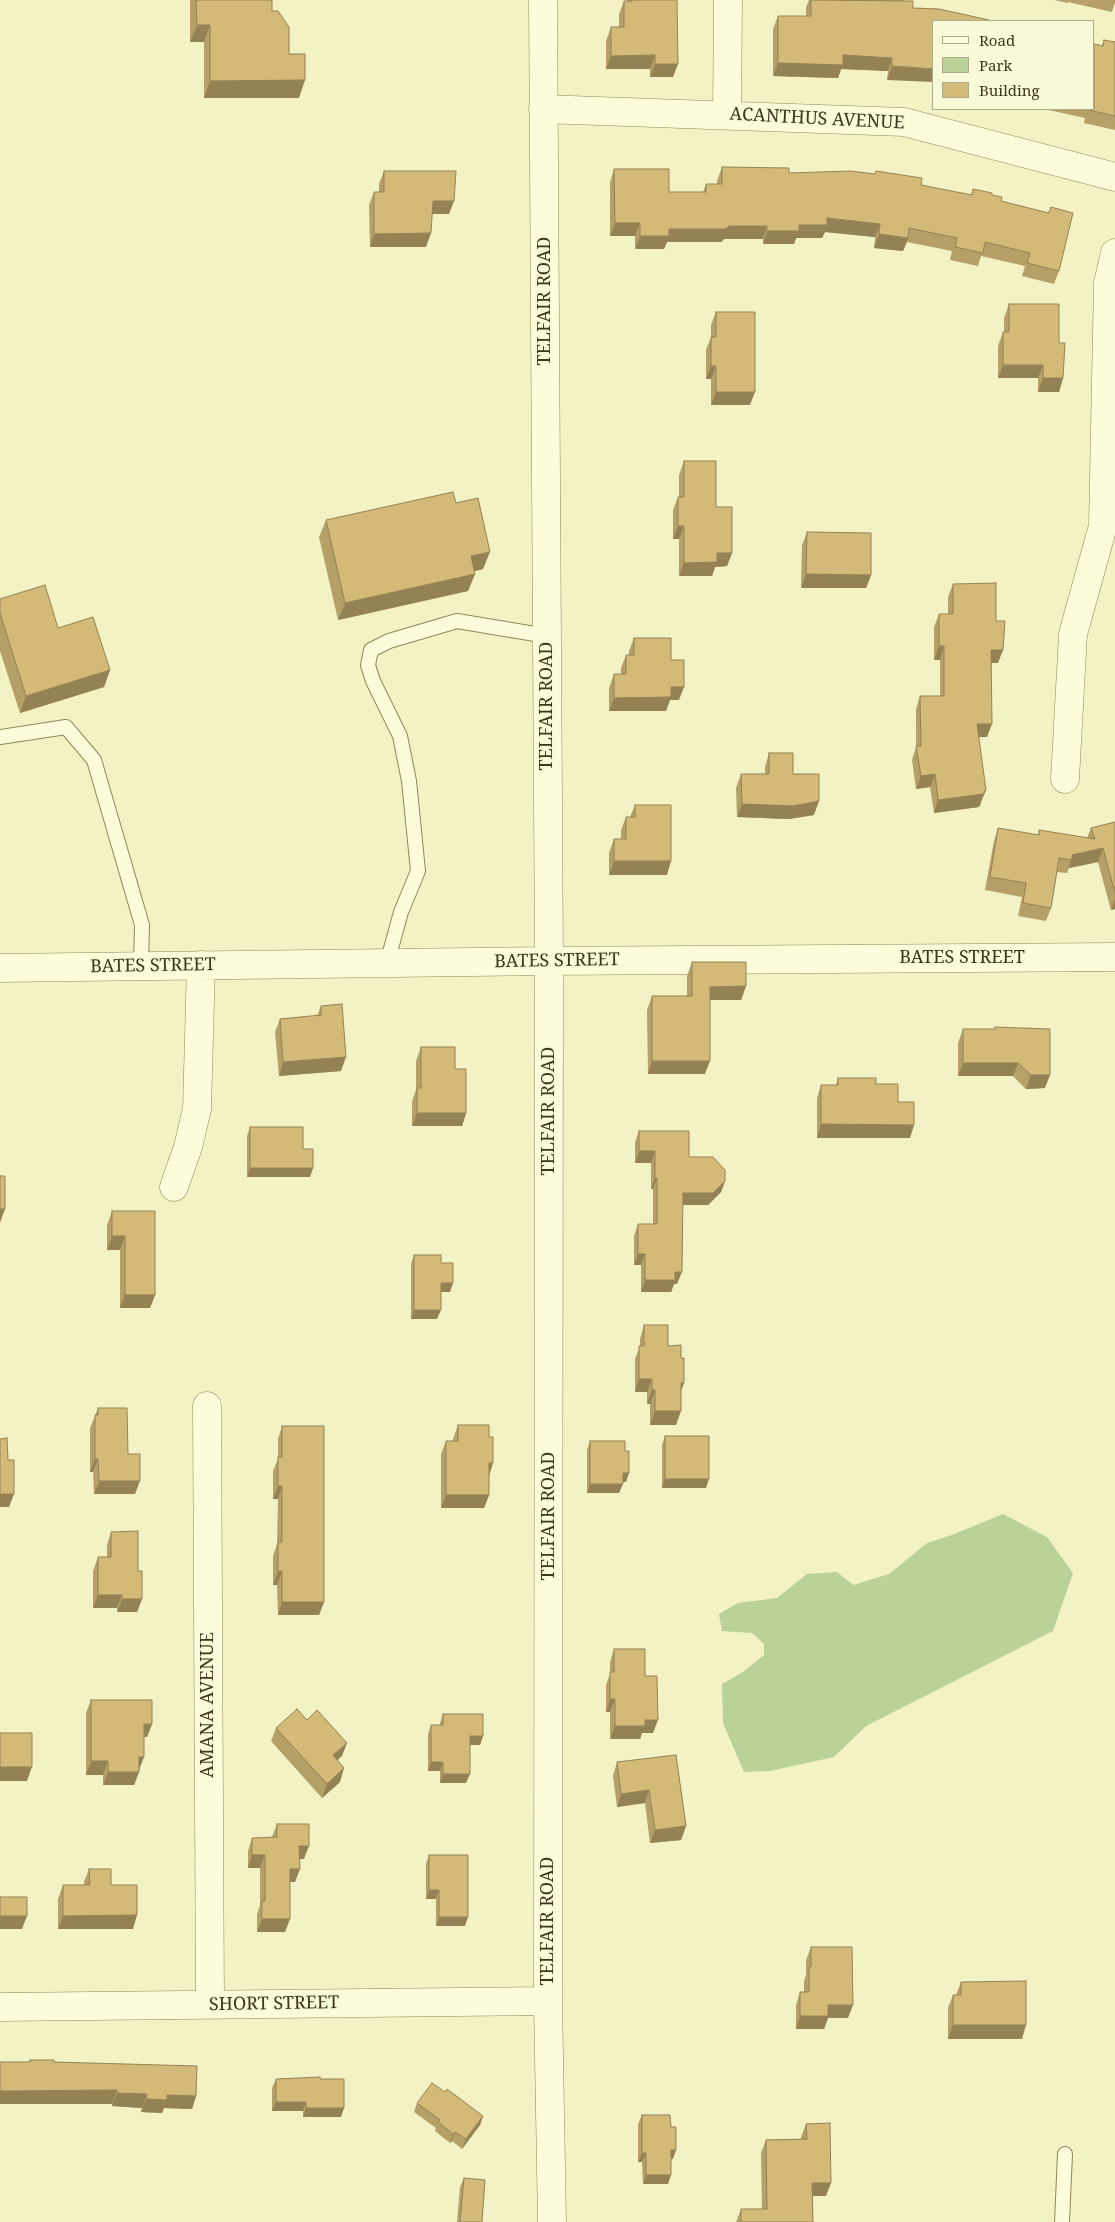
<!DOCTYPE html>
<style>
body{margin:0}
#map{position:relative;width:1115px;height:2222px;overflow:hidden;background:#f2f2c5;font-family:"Noto Serif",serif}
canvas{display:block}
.legend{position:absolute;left:932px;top:20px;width:162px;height:90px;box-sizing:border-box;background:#f8f9d6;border:1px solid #aeab8c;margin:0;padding:6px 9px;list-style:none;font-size:15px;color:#3e371e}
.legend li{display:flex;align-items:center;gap:10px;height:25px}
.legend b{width:25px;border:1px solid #aeab8c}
</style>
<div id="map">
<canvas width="1115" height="2222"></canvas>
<ul class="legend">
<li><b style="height:6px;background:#fcfcda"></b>Road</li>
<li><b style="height:14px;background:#bad298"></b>Park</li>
<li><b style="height:14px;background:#d3ba78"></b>Building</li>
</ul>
</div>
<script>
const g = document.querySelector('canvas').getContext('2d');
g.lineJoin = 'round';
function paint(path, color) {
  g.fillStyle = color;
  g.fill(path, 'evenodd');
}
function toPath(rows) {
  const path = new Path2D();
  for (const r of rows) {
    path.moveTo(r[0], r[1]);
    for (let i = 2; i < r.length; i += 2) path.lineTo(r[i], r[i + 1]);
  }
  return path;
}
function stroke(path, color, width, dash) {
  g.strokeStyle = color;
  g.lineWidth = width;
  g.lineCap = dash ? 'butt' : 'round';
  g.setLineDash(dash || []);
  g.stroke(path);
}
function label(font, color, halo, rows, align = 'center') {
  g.font = font + ' "Noto Serif",serif';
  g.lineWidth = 4;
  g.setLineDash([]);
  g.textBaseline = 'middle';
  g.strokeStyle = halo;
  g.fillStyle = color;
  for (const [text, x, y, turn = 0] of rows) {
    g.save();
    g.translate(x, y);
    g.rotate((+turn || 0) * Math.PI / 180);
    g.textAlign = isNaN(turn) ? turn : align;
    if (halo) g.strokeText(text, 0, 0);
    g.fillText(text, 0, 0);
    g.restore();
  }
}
paint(toPath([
 [1003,1514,1047,1537,1073,1573,1053,1631,866,1726,834,1757,770,1771,744,1772,723,1723,722,1684,743,1672,764,1655,764,1644,752,1633,722,1631,719,1614,738,1603,777,1598,807,1574,837,1572,853,1585,889,1574,927,1543,952,1535]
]), '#bad298');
const lane = toPath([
 [0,737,66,727,94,760,142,925,141,966],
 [387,963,401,912,418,871,409,781,400,736,373,681,368,665,371,650,389,641,457,621,547,636],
 [1062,2222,1065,2154]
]);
const street = toPath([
 [543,0,549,961,548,2001,552,2222],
 [543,109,904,122,1115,177],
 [727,114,728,0],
 [1065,779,1073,634,1103,526,1108,283,1115,253],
 [0,968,549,961,1115,957],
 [174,1187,188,1147,197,1109,201,965],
 [207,1406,210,2004],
 [0,2007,548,2001]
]);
stroke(lane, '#8f8659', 16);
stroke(street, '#8f8659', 29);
stroke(lane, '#fcfcda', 14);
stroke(street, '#fcfcda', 28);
paint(toPath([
 [190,0,272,0,272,11,289,54,299,98,204,98,204,42,190,42],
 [627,0,677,0,673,77,650,77,650,69,606,69,606,41,611,27,619,27,619,14,624,1,627,1],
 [809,0,903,0,913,8,939,9,887,80,888,71,841,69,838,78,773,76,773,29,778,16,806,16,806,7],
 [1054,0,1115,0,1115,2,1112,12,1068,2,1068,3],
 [1104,40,1115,42,1115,130,1084,123,1085,118,1044,109,1094,109,1102,45],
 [722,167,789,173,875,174,876,171,921,185,971,195,973,189,992,195,1001,201,1048,213,1051,207,1059,271,1054,284,1022,276,1025,266,981,256,978,266,950,260,952,251,907,242,903,251,874,248,875,237,825,232,822,238,796,238,794,244,763,244,763,239,724,239,721,242,667,242,664,249,635,249,635,236,610,236,610,182,614,169,669,192,703,192,706,184,717,184,717,181],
 [384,171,449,214,432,214,426,247,370,247,369,205,374,192,379,192,379,184],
 [1009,304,1059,343,1063,378,1059,392,1038,392,1038,378,998,378,998,346,1003,332,1004,332,1004,318],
 [716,312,750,405,711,405,711,379,706,379,706,350,711,337,711,325],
 [684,461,716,507,732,553,727,566,715,567,712,576,679,576,679,539,673,539,673,510,678,497,679,497,679,475],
 [456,503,483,569,474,571,475,574,468,591,338,620,319,537,326,520],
 [807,532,871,575,866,588,801,588,802,545],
 [953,584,996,621,998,663,991,663,987,737,979,737,981,804,979,807,934,813,930,787,916,789,912,760,916,747,916,709,920,696,940,696,940,660,934,660,934,627,939,614,948,614,948,597],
 [0,599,58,628,110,670,104,687,20,713,0,651],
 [634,638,671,660,679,700,670,700,666,711,609,711,609,688,614,674,621,674,621,668,626,655,629,655,629,651],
 [769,753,793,774,814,815,789,819,737,817,736,788,741,774,765,774,765,767],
 [635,805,667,875,609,875,609,853,614,839,621,839,621,830,626,817,630,817],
 [1115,822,1115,909,1111,910,1098,862,1069,868,1067,873,1057,872,1051,908,1046,921,1018,916,1022,897,985,890,994,841,998,828,1038,835,1039,830,1087,838,1091,828],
 [692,962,746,986,741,1000,710,1000,705,1074,648,1074,647,1010,652,996,687,996,687,976],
 [321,1006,341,1071,279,1076,275,1032,280,1019,317,1016],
 [995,1027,1045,1088,1026,1089,1013,1076,958,1076,958,1043,963,1029,994,1029],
 [421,1047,455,1069,466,1113,462,1126,412,1126,412,1101,416,1090,416,1061],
 [838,1078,876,1084,898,1102,910,1138,817,1138,817,1098,821,1085,836,1085],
 [250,1127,303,1149,310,1177,247,1177,247,1136],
 [639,1131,689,1157,725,1181,721,1192,708,1205,682,1205,677,1284,674,1284,671,1292,641,1292,641,1265,634,1265,634,1236,638,1224,653,1224,653,1189,651,1189,651,1163,635,1163,635,1142],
 [112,1211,155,1295,150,1308,120,1308,120,1250,107,1250,107,1225],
 [414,1255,441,1263,450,1292,441,1292,437,1319,411,1319,411,1264],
 [644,1325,668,1346,681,1358,684,1383,681,1391,676,1425,650,1425,650,1404,647,1404,647,1392,635,1392,635,1359,640,1346,640,1339],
 [98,1408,128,1454,135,1494,94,1494,93,1472,90,1472,90,1428],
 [458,1425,489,1437,489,1495,484,1508,441,1508,441,1454,446,1441,453,1441,453,1439],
 [282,1426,324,1602,319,1615,278,1615,277,1585,273,1585,273,1556,277,1544,278,1499,273,1499,273,1471,278,1459,278,1439],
 [665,1436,706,1488,662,1488,662,1445],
 [590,1441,625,1451,626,1482,623,1482,619,1493,587,1493,587,1450],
 [111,1532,138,1571,142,1599,137,1612,117,1612,117,1608,93,1608,93,1571,98,1557,107,1557,107,1545],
 [614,1649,645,1676,653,1733,642,1733,640,1739,610,1739,610,1712,606,1712,606,1685,610,1674,610,1662],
 [91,1700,152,1724,147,1737,144,1737,139,1772,134,1785,103,1785,103,1775,86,1775,86,1713],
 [443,1714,483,1736,480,1745,470,1745,466,1783,440,1783,440,1771,428,1771,428,1734,431,1725,440,1725,440,1723],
 [307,1720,342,1756,337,1760,340,1782,322,1798,271,1741,276,1728],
 [676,1755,686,1826,681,1840,650,1843,645,1803,617,1807,613,1776,617,1762],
 [277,1824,304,1859,299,1859,295,1882,290,1882,285,1932,257,1932,257,1914,260,1905,260,1868,248,1868,248,1851,252,1838,272,1837],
 [429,1855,465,1926,436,1926,436,1899,426,1899,426,1864],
 [89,1869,111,1885,133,1929,58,1929,58,1899,63,1885,84,1885,84,1882],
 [811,1947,848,2018,828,2018,824,2029,796,2029,796,2005,800,1992,804,1992,804,1981,806,1975,806,1960],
 [961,1982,1022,2039,948,2039,948,2008,953,1995,956,1995],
 [30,2060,54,2062,196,2096,192,2109,164,2108,162,2113,141,2112,142,2108,112,2106,112,2104,29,2062],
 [276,2079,320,2079,341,2117,303,2117,303,2111,272,2111,272,2088],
 [445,2092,483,2116,480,2125,462,2149,452,2141,450,2143,435,2131,436,2128,414,2112,417,2103],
 [642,2115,671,2127,673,2159,671,2159,668,2184,643,2184,642,2162,638,2162,638,2124],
 [806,2124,826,2196,813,2196,813,2222,736,2222,741,2209,762,2209,761,2153,766,2140,801,2139,801,2137],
 [464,2178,482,2222,457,2222,460,2187]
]), '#b5a067');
paint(toPath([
 [197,25,210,25,204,42,190,42],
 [655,55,650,69,606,69,611,56],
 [843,55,892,58,888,71,841,69,838,78,773,76,778,63],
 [655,64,678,64,673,77,650,77],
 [892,66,934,69,934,82,887,80],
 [305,80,299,98,204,98,210,81],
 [433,201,454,201,449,214,428,214],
 [827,218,880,224,875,237,825,232,822,238,796,238,794,244,763,244,767,231,799,225],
 [615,223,640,223,635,236,610,236],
 [729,226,767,226,763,239,724,239,721,242,667,242,664,249,635,249,640,236,669,229],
 [431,233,426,247,370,247,374,234],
 [879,234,908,238,903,251,874,248],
 [1003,365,1043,365,1038,378,998,378],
 [711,366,716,366,711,379,706,379],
 [1043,378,1063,378,1059,392,1038,392],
 [716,392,755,392,750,405,711,405],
 [678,526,684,526,679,539,673,539],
 [490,552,483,569,464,574,471,556],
 [717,553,732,553,727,566,715,567,712,576,679,576,684,563],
 [475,574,468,591,338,620,345,603],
 [806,574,871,575,866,588,801,588],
 [939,646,944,646,940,660,934,660],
 [991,650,1003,650,998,663,986,663],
 [110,670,104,687,20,713,26,696],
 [671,687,684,687,679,700,670,700,666,711,609,711,614,698],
 [977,724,992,724,987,737,972,737],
 [935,774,930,787,916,789,921,776],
 [986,790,979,807,934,813,938,800],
 [819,801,814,815,789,819,737,817,742,804],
 [1103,848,1098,862,1069,868,1072,855],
 [614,861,671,861,667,875,609,875],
 [1115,899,1115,909,1111,910],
 [746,986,741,1000,705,1000,710,987],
 [346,1057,341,1071,279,1076,283,1062],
 [652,1061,710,1061,705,1074,648,1074],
 [963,1063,1018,1063,1013,1076,958,1076],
 [1031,1075,1050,1075,1045,1088,1026,1089],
 [417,1113,466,1113,462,1126,412,1126],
 [821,1124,914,1125,910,1138,817,1138],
 [639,1151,655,1151,651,1163,635,1163],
 [250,1168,313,1168,310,1177,247,1177],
 [655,1178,657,1178,653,1189,651,1189],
 [725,1181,721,1192,708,1205,678,1205,683,1193],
 [0,1209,5,1209,0,1223],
 [112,1236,125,1236,120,1250,107,1250],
 [638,1254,645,1254,641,1265,634,1265],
 [675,1272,682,1272,677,1284,674,1284,671,1292,641,1292,645,1280],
 [441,1283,453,1283,450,1292,437,1292],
 [125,1295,155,1295,150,1308,120,1308],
 [414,1310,441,1310,437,1319,411,1319],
 [639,1379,652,1379,647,1392,635,1392],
 [681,1383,684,1383,679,1396],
 [652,1390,655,1390,650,1404,647,1404],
 [655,1411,681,1411,676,1425,650,1425],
 [95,1459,98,1459,93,1472,90,1472],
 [489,1463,493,1463,489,1476],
 [623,1473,629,1473,626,1482,619,1482],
 [665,1479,709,1479,706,1488,662,1488],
 [99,1481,140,1481,135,1494,94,1494],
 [590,1484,623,1484,619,1493,587,1493],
 [278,1486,282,1486,278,1499,273,1499],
 [0,1494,14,1494,9,1507,0,1507],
 [446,1495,489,1495,484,1508,441,1508],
 [282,1571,277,1585,273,1585,278,1572],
 [98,1595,122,1595,117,1608,93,1608],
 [122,1599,142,1599,137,1612,117,1612],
 [282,1602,324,1602,319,1615,278,1615],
 [610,1699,615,1699,610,1712,606,1712],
 [645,1720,658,1720,653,1733,642,1733,640,1739,610,1739,615,1726],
 [144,1724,152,1724,147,1737,139,1737],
 [470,1736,483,1736,480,1745,466,1745],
 [347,1743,342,1756,328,1769,333,1755],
 [139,1757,144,1757,139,1770],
 [91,1761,108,1761,103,1775,86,1775],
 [431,1762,443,1762,440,1771,428,1771],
 [0,1767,32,1767,27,1781,0,1781],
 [344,1768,340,1782,322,1798,327,1784],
 [108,1772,139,1772,134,1785,103,1785],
 [443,1774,470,1774,466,1783,440,1783],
 [649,1790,645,1803,617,1807,621,1794],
 [686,1826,681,1840,650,1843,655,1830],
 [299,1846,309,1846,304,1859,294,1859],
 [252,1855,265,1855,260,1868,248,1868],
 [290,1869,300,1869,295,1882,285,1882],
 [429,1890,439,1890,436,1899,426,1899],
 [137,1915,133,1929,58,1929,63,1916],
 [0,1916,27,1916,22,1929,0,1929],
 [439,1917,468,1917,465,1926,436,1926],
 [262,1919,290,1919,285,1932,257,1932],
 [828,2005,853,2005,848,2018,828,2018,824,2029,796,2029,800,2016],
 [953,2025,1026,2025,1022,2039,948,2039],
 [117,2090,112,2104,0,2104,0,2091],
 [117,2093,147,2094,142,2108,112,2106],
 [167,2095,196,2096,192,2109,164,2108,162,2113,141,2112,146,2099],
 [276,2102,306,2102,303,2111,272,2111],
 [306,2108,344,2108,341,2117,303,2117],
 [483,2116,480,2125,462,2149,466,2139],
 [455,2132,452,2141,450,2143,453,2134],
 [671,2150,676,2150,673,2159,668,2159],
 [642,2153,646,2153,642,2162,638,2162],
 [646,2175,671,2175,668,2184,643,2184],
 [812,2183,831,2183,826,2196,808,2196]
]), '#948254');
const building = toPath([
 [196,0,272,0,272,11,278,11,289,27,289,54,305,54,305,80,210,81,210,25,197,25,196,0],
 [632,0,677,0,678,64,655,64,655,55,611,56,611,27,624,27,624,1,632,1,632,0],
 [811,0,913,1,913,8,939,9,989,20,989,21,934,21,934,69,892,66,892,58,843,55,843,65,778,63,778,16,811,16,811,0],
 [1104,40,1115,42,1115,116,1089,110,1089,109,1094,109,1094,44,1103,46,1104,40],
 [722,167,789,168,789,173,850,171,875,174,876,171,922,178,921,185,972,195,973,189,992,193,992,195,1002,197,1001,201,1049,213,1051,207,1073,213,1059,271,1027,263,1030,253,985,242,983,253,955,247,957,238,909,228,908,238,879,234,880,224,827,218,827,225,799,225,799,231,767,231,767,226,729,226,726,229,669,229,669,236,640,236,640,223,615,223,614,169,669,169,669,192,706,192,706,184,722,184,722,167],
 [384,171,456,171,454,201,433,201,431,233,374,234,374,192,384,192,384,171],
 [1009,304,1059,304,1059,343,1065,343,1063,378,1043,378,1043,365,1003,365,1003,332,1009,332,1009,304],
 [716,312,755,312,755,392,716,392,716,366,711,366,711,337,716,337,716,312],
 [684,461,716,461,716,507,732,507,732,553,717,553,717,562,684,563,684,526,678,526,678,497,684,497,684,461],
 [453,492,456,503,478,498,490,552,471,556,475,574,345,603,326,520,453,492],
 [807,532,871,533,871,575,806,574,807,532],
 [996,583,996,621,1005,621,1003,650,991,650,992,724,977,724,986,790,984,791,984,794,938,800,935,774,921,776,916,746,921,746,920,696,944,696,944,646,939,646,939,614,953,614,953,584,996,583],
 [45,585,58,628,93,617,110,670,26,696,0,613,0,599,45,585],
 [634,638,671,638,671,660,684,660,684,687,671,687,671,697,614,698,614,674,626,674,626,655,634,655,634,638],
 [769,753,793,753,793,774,819,774,819,801,793,806,742,804,741,774,769,774,769,753],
 [635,805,671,805,671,861,614,861,614,839,626,839,626,817,635,817,635,805],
 [1115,822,1115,893,1103,848,1072,855,1072,860,1059,858,1051,908,1023,903,1026,883,990,877,998,828,1039,835,1039,830,1095,839,1091,828,1115,822],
 [692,962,746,962,746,986,710,987,710,1061,652,1061,652,996,692,996,692,962],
 [342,1004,346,1057,283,1062,280,1019,321,1015,321,1006,342,1004],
 [995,1027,1050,1029,1050,1075,1031,1075,1018,1063,963,1063,963,1029,995,1029,995,1027],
 [421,1047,455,1047,455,1069,466,1069,466,1113,417,1113,417,1088,421,1088,421,1047],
 [838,1078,876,1078,876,1084,898,1084,898,1102,914,1102,914,1125,821,1124,821,1085,838,1085,838,1078],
 [250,1127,303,1127,303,1149,313,1149,313,1168,250,1168,250,1127],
 [639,1131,689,1131,689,1157,713,1157,725,1170,725,1181,713,1193,683,1193,682,1272,675,1272,675,1280,645,1280,645,1254,638,1254,638,1224,657,1224,657,1178,655,1178,655,1151,639,1151,639,1131],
 [0,1176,5,1176,5,1209,0,1209,0,1176],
 [112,1211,155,1211,155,1295,125,1295,125,1236,112,1236,112,1211],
 [414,1255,441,1255,441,1263,453,1263,453,1283,441,1283,441,1310,414,1310,414,1255],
 [644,1325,668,1325,668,1346,681,1345,681,1358,684,1358,684,1383,681,1383,681,1411,655,1411,655,1390,652,1390,652,1379,639,1379,639,1346,644,1346,644,1325],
 [98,1408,127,1408,128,1454,140,1454,140,1481,99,1481,98,1459,95,1459,95,1415,98,1415,98,1408],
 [458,1425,489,1425,489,1437,493,1437,493,1463,489,1463,489,1495,446,1495,446,1441,458,1441,458,1425],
 [282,1426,324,1426,324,1602,282,1602,282,1571,278,1572,278,1542,282,1542,282,1486,278,1486,278,1457,282,1457,282,1426],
 [665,1436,709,1436,709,1479,665,1479,665,1436],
 [7,1438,8,1460,14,1460,14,1494,0,1494,0,1439,7,1438],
 [590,1441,625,1441,625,1451,629,1451,629,1473,623,1473,623,1484,590,1484,590,1441],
 [138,1531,138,1571,142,1571,142,1599,122,1599,122,1595,98,1595,98,1557,111,1557,111,1532,138,1531],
 [614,1649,645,1649,645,1676,657,1676,658,1720,645,1720,645,1726,615,1726,615,1699,610,1699,610,1672,614,1672,614,1649],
 [91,1700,152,1700,152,1724,144,1724,144,1757,139,1757,139,1772,108,1772,108,1761,91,1761,91,1700],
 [297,1709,307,1720,317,1710,347,1743,333,1755,344,1768,327,1784,276,1728,297,1709],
 [443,1714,483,1714,483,1736,470,1736,470,1774,443,1774,443,1762,431,1762,431,1725,443,1725,443,1714],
 [0,1733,32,1733,32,1767,0,1767,0,1733],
 [676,1755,686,1826,655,1830,649,1790,621,1794,617,1762,676,1755],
 [277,1824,309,1824,309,1846,299,1846,300,1869,290,1869,290,1919,262,1919,262,1901,265,1901,265,1855,252,1855,252,1838,277,1837,277,1824],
 [429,1855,468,1855,468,1917,439,1917,439,1890,429,1890,429,1855],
 [89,1869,111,1869,111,1885,137,1885,137,1915,63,1916,63,1885,90,1885,89,1869],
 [0,1897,27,1897,27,1916,0,1916,0,1897],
 [811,1947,852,1947,853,2005,828,2005,828,2016,800,2016,800,1992,809,1992,809,1967,811,1967,811,1947],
 [1026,1981,1026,2025,953,2025,953,1995,961,1995,961,1982,1026,1981],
 [30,2060,54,2060,54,2062,197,2066,196,2096,167,2095,167,2100,146,2099,147,2094,117,2093,117,2090,0,2091,0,2062,30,2062,30,2060],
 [320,2077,320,2079,344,2079,344,2108,306,2108,306,2102,276,2102,276,2079,320,2077],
 [432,2083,445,2092,447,2089,483,2116,466,2139,455,2132,453,2134,438,2122,440,2120,417,2103,432,2083],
 [642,2115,670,2115,671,2127,676,2127,676,2150,671,2150,671,2175,646,2175,646,2153,642,2153,642,2115],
 [830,2123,831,2183,812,2183,813,2222,741,2222,741,2209,767,2209,766,2140,807,2139,806,2124,830,2123],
 [464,2178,485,2180,482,2222,460,2222,464,2178]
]);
paint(building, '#d3ba78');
stroke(building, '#948254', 1);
label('18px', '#3e371e', '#f8f9d6', [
 ["ACANTHUS AVENUE",817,119,3],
 ["TELFAIR ROAD",545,301,-90],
 ["TELFAIR ROAD",547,706,-90],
 ["BATES STREET",962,958],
 ["BATES STREET",557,961,-1],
 ["BATES STREET",153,966,-1],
 ["TELFAIR ROAD",549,1111,-90],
 ["TELFAIR ROAD",549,1516,-90],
 ["AMANA AVENUE",208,1705,-90],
 ["TELFAIR ROAD",548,1921,-90],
 ["SHORT STREET",274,2004,-1]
]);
</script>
